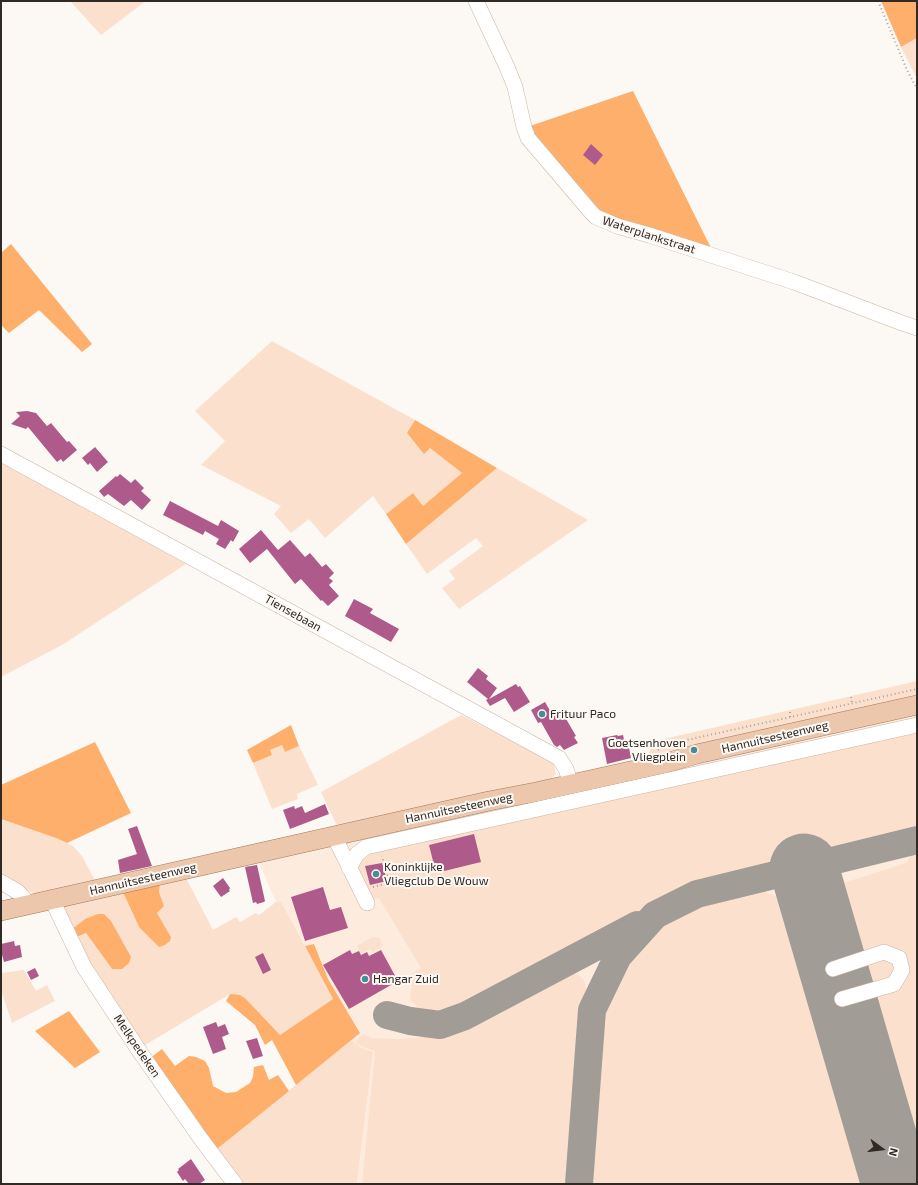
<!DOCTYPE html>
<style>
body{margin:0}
#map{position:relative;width:918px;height:1185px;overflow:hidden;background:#fcf8f4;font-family:"Exo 2",sans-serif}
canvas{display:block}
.frame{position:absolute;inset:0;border:2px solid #312923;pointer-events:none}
.north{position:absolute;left:862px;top:1129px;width:40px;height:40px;-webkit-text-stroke:3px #fcf8f4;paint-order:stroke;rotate:105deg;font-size:11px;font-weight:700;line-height:16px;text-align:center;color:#312923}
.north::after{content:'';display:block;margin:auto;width:14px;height:18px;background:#312923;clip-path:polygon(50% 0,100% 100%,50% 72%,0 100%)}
</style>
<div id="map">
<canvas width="918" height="1185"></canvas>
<div class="frame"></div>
<div class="north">N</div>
</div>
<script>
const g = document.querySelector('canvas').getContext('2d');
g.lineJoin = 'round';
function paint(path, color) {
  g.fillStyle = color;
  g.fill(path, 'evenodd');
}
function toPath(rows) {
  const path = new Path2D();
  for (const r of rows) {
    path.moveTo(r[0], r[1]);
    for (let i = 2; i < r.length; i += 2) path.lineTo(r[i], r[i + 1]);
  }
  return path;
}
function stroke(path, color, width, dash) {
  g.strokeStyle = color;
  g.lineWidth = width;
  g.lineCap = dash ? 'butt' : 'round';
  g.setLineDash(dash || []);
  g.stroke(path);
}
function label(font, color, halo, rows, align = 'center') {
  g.font = font + ' "Exo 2",sans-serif';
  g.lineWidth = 4;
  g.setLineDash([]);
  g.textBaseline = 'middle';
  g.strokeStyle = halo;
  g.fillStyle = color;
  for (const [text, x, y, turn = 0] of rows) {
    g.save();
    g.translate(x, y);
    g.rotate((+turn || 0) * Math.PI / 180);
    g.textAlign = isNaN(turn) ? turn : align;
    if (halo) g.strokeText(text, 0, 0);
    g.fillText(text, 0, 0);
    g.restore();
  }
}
paint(toPath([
 [917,714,917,1184,357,1184,373,1052,362,1048,351,1040,360,1032,328,979,314,944,305,946,281,901,276,902,259,863]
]), '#fdecde');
paint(toPath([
 [70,1,146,1,101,35],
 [917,38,917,79,901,47],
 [272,341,415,420,407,433,424,453,430,448,462,473,423,506,413,493,386,514,373,496,325,538,309,519,291,533,274,514,281,506,201,465,225,441,195,411],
 [1,462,186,564,62,645,1,677],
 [497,468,588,520,459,609,442,588,455,579,449,571,483,546,476,538,427,574,406,544],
 [917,681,917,698,647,756,655,741],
 [461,715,553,762,556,774,551,779,337,826,321,792],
 [917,728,917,834,893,835,878,838,693,891,631,919,465,1009,450,1013,438,1014,428,1013,421,1010,410,1000,413,973,421,968,379,898,371,900,359,874,357,865,363,853],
 [282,745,285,752,299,746,318,785,297,794,298,799,272,809,253,763,272,755,270,750],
 [1,819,56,838,73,846,82,856,96,882,37,894,25,890,1,876],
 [916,847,917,847,917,1165,841,899,843,883,906,863],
 [186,878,213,930,236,917,240,922,256,913,259,915,276,902,281,901,333,999,280,1035,246,999,230,994,142,1047,74,938,86,933,112,969,85,919,71,930,63,911,64,906,123,892,139,927,171,937,157,913,164,906,159,892,160,884],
 [745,890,755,890,765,892,777,897,793,914,798,929,871,1184,586,1184,597,1018,602,1004,614,982,628,961,645,940,665,921,695,904],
 [372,937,379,937,383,946,373,952,370,949,361,953,357,946],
 [24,970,36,991,47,985,55,1001,12,1023,1,990,1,973],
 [564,970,579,975,584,981,586,988,573,1184,362,1184,375,1051,363,1047,355,1042,363,1034,372,1038,400,1039,432,1036,455,1028,558,972],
 [351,1040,362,1048,373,1052,357,1184,243,1184,217,1149]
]), '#fbe1cd');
paint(toPath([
 [881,1,917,1,917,38,901,47],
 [633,91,713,252,600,216,527,127],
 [11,244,92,344,82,352,39,310,9,333,1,325,1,253],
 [415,420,497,468,406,544,386,514,413,493,423,506,462,473,430,448,424,454,407,433],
 [291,725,299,746,285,752,282,745,270,750,272,755,253,763,247,750],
 [95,742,131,813,67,843,56,838,1,819,1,785],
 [160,884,159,892,164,906,157,913,171,937,170,941,165,945,159,947,139,927,123,892],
 [98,914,104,914,111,921,131,957,129,963,122,969,112,969,86,933,74,938,71,930,85,919],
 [314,944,328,979,360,1033,296,1085,272,1040,265,1045,255,1025,226,1001,230,994,240,995,246,999,280,1035,333,999,305,946],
 [69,1011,100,1052,75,1068,35,1031],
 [162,1049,175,1066,189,1056,196,1057,205,1061,209,1068,213,1086,226,1093,236,1092,250,1083,253,1077,254,1067,263,1065,269,1080,278,1075,289,1091,217,1149,150,1058]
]), '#fdaf6b');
stroke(toPath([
 [387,1015,410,1021,440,1025,465,1016,637,925],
 [579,1184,592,1010,618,956,655,915,697,894,917,840]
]), '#a29c97', 28);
stroke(toPath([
 [804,868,896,1184]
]), '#a29c97', 69);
paint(toPath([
 [591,144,603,155,595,165,583,155],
 [27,411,36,413,47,426,51,423,67,442,69,441,77,450,63,462,61,459,57,462,28,427,26,429,11,424,20,416,16,412],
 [95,447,108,462,97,472,90,463,88,465,82,458],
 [120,474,131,483,135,479,144,488,141,491,151,500,142,510,131,500,124,506,108,494,104,497,99,491,116,476,117,477],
 [170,501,218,526,221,520,239,531,233,542,231,540,225,549,216,544,219,539,205,531,203,535,163,515],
 [261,530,278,550,290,540,305,557,310,553,322,567,326,564,334,573,329,578,333,581,329,585,339,596,328,606,322,600,321,601,301,579,295,584,267,549,250,563,239,549],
 [354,599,373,609,370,613,399,629,391,642,345,616],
 [478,668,488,676,486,679,497,688,489,699,516,684,518,687,520,686,530,702,514,712,505,698,490,706,486,700,488,699,467,682],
 [545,702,552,714,561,710,576,736,574,737,578,743,564,750,560,745,557,747,554,745,541,722,538,723,531,710],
 [617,735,618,736,623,735,625,744,628,743,631,758,607,764,602,738],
 [325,804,329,814,290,829,283,810,294,806,295,809,302,806,305,813],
 [137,826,152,866,120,873,118,860,137,854,128,829],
 [474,834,481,862,436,873,429,845],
 [382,863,387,881,370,885,365,866],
 [257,865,265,901,264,902,257,904,256,902,253,903,245,867],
 [223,878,230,888,229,890,230,891,221,897,213,886],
 [323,887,330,910,341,907,348,928,305,941,291,897],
 [14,941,15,946,20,945,22,957,4,962,1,951,1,944],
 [350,950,352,954,359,951,361,955,367,952,369,956,381,950,398,981,349,1009,323,965],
 [263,953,271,970,263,974,255,957],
 [35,968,39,976,31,980,27,972],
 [216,1022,218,1027,225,1024,229,1034,222,1037,226,1049,213,1054,203,1027],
 [257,1038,263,1056,253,1059,246,1041],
 [191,1159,205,1180,199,1184,189,1184,185,1179,183,1181,177,1172,179,1170,178,1169]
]), '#ae5a8b');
const minor = toPath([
 [476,1,507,67,515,87,524,127,528,138,591,212,596,217,617,226,649,235,794,282,902,323,917,328],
 [1,454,559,758,566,769,571,784],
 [334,836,367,903],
 [349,868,357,854,366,847,917,725],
 [1,882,18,892,30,905],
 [52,900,84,967,140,1052,201,1139,235,1184],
 [833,969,884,952,899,958,902,970,894,984,842,999]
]);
const major = toPath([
 [1,911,489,801,536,792,662,764,697,754,917,705]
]);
stroke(minor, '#c9b5a5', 16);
stroke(major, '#a27858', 20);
stroke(toPath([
 [878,1,907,70,917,89],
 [851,697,852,704],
 [790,712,790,718],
 [658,750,664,745,917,689],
 [373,887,389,883,382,856]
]), '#a9a39e', 2, [1, 3]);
stroke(minor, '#fff', 15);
stroke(major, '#ecc7ac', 19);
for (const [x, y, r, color] of [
 [542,714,4,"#468d96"],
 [694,750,4,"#468d96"],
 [376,874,4,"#468d96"],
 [365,979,4,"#468d96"]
]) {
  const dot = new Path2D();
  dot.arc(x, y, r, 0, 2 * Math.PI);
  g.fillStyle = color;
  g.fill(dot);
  stroke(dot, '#fcf8f4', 1.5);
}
label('12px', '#312923', '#fcf8f4', [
 ["Waterplankstraat",649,235,18],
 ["Tiensebaan",293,613,29],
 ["Hannuitsesteenweg",775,737,-13],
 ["Hannuitsesteenweg",459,808,-12],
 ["Hannuitsesteenweg",143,879,-13],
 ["Melkpedeken",137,1046,56]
]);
label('12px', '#312923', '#fcf8f4', [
 ["Frituur Paco",550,714],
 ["Goetsenhoven",686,743,"right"],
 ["Vliegplein",686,757,"right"],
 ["Koninklijke",384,867],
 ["Vliegclub De Wouw",384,881],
 ["Hangar Zuid",373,979]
], 'left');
</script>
